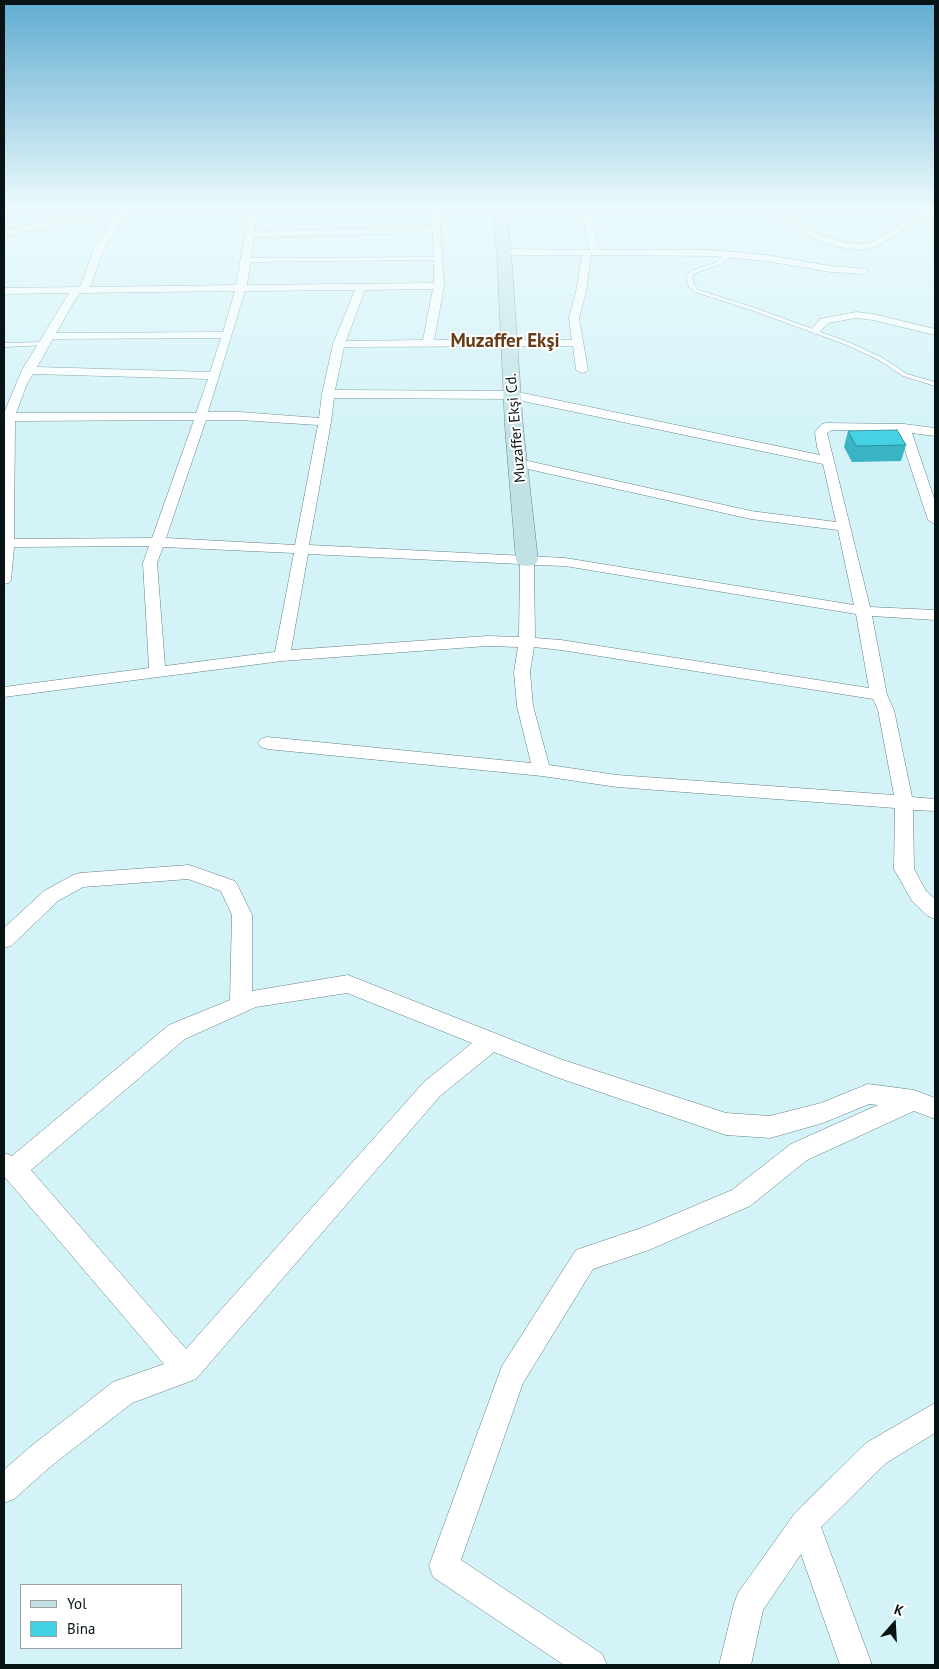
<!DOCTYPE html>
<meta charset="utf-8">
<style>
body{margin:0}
#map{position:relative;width:939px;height:1669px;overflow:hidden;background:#d3f3f8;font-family:"PT Sans",sans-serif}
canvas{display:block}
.frame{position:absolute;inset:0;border:5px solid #081315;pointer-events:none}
.legend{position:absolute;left:20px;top:1584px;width:162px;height:65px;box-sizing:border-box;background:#fff;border:1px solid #9ca1a1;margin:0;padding:6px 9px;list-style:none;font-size:15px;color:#081315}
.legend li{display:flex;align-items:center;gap:10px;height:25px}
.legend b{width:25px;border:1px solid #9ca1a1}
.north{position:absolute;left:869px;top:1599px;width:50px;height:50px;-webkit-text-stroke:4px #fff;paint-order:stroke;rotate:19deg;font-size:14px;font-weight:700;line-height:20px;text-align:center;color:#081315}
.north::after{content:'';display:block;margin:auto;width:18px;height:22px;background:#081315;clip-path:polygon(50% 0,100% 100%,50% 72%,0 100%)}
</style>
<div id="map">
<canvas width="939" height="1669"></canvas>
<div class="frame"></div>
<ul class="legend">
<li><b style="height:6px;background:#c1e1e5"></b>Yol</li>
<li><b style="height:14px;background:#43d1e4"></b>Bina</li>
</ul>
<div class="north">K</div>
</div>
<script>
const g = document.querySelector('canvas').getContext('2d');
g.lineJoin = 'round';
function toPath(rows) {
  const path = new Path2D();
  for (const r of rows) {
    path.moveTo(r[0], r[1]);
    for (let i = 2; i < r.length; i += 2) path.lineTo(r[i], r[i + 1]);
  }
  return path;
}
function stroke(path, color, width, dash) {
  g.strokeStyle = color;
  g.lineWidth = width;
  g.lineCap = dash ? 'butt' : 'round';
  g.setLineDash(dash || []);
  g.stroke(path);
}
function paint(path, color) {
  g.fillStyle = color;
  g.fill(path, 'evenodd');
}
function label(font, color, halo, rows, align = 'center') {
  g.font = font + ' "PT Sans",sans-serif';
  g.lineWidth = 4;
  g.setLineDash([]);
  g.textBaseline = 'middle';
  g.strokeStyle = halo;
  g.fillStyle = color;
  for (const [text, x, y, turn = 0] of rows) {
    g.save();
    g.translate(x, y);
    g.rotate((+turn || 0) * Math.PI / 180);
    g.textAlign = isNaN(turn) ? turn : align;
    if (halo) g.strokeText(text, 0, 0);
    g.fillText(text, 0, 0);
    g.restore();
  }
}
const lane = toPath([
 [423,207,437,208,435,209,253,215,251,214,253,213,423,207],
 [726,253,731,254,721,264,695,273,692,277,694,285,699,290,755,308,851,343,883,358,907,374,935,382,935,386,903,376,879,360,847,345,751,310,695,292,689,287,686,277,691,271,717,262,726,253],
 [437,257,440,259,439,260,245,262,242,260,245,258,437,257],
 [44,342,46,343,46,345,4,347,4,343,44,342]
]);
const street = toPath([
 [126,207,136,207,123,218,104,249,90,287,236,285,250,207,258,207,255,231,432,227,431,207,439,207,444,286,434,340,572,340,569,318,576,292,582,255,504,255,499,252,504,249,590,250,581,207,589,207,599,250,712,250,766,255,831,266,867,269,868,271,863,274,831,272,766,261,712,256,591,255,586,292,579,318,588,370,586,372,582,373,576,370,573,346,344,347,335,390,513,391,820,455,817,447,815,432,822,424,826,423,904,424,935,428,935,436,912,433,935,501,935,524,928,520,899,432,832,430,827,433,870,607,935,610,935,620,872,616,887,695,894,710,912,797,935,799,935,811,913,810,914,869,926,891,935,899,935,919,928,916,912,901,894,869,895,808,617,787,542,776,267,749,261,747,258,743,261,739,267,737,531,763,517,706,514,672,518,647,487,646,282,661,4,697,4,687,149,668,143,563,149,546,14,547,11,580,9,583,4,584,4,413,22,370,69,293,4,294,4,288,80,287,94,249,113,219,76,221,4,237,4,231,76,215,118,213,126,207],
 [433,233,434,283,247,285,254,237,433,233],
 [433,289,423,340,346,341,365,290,433,289],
 [355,290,333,344,322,394,319,418,240,412,208,412,245,291,355,290],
 [235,291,223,332,56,333,79,293,235,291],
 [221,338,210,372,37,367,53,339,221,338],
 [33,374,208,379,196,413,16,413,27,384,33,374],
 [334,398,513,399,823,464,836,522,751,511,519,459,513,463,519,467,751,519,838,530,854,605,565,558,309,545,331,422,334,398],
 [194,420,152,538,14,539,15,421,194,420],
 [206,420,240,420,318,425,295,545,166,538,206,420],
 [163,547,294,553,275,652,165,666,157,563,163,547],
 [308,554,520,564,519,637,487,636,291,650,308,554],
 [534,565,565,566,856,614,869,688,561,640,535,638,534,565],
 [534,647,561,650,873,699,878,710,894,795,617,775,549,765,533,706,530,672,534,647],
 [745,207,759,207,791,215,815,233,843,242,860,244,870,243,929,207,935,207,935,211,876,247,860,250,839,247,809,237,785,219,745,207],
 [856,312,873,314,935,329,935,335,873,320,856,318,828,323,819,333,815,334,810,331,820,319,856,312],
 [189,865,235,881,238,886,252,915,252,991,348,975,560,1059,726,1113,770,1116,821,1103,868,1084,914,1090,935,1098,935,1119,914,1111,807,1160,750,1206,649,1250,593,1269,523,1383,461,1560,602,1654,607,1665,564,1665,433,1577,429,1566,502,1366,576,1250,647,1226,732,1190,791,1144,878,1105,869,1104,823,1123,770,1138,726,1135,556,1077,494,1052,440,1096,196,1379,132,1403,50,1467,14,1499,4,1503,4,1470,30,1447,113,1382,164,1364,4,1176,4,1153,12,1156,169,1025,230,1000,232,915,221,891,188,879,83,887,58,901,11,946,4,948,4,928,44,891,73,875,80,873,189,865],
 [347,993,472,1043,424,1082,186,1349,31,1170,185,1039,256,1007,347,993],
 [935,1403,935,1433,886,1463,821,1527,872,1665,840,1665,801,1554,763,1610,751,1665,719,1665,734,1604,738,1593,795,1513,866,1443,935,1403]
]);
const secondary = toPath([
 [492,207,506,207,511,252,523,427,538,560,535,565,527,566,519,565,516,560,505,427,497,252,492,207]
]);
stroke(lane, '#638084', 1);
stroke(street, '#638084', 1);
stroke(secondary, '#638084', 1);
paint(lane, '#fff');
paint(street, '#fff');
paint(secondary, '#c1e1e5');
paint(toPath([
 [848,431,906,445,901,461,852,462,844,447]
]), '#3ab4c4');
const building = toPath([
 [897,430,906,445,856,446,848,431,897,430]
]);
paint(building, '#43d1e4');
stroke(building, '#2f92a0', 1);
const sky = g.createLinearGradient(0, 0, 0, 441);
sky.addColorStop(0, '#61acd1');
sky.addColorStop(0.47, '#ebfafc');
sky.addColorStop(1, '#ebfafc00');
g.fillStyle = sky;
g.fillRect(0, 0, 939, 441);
label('15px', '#081315', '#fff', [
 ["Muzaffer Ekşi Cd.",516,428,-95]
]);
label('bold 19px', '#693d18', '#fff', [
 ["Muzaffer Ekşi",505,342]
]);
</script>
